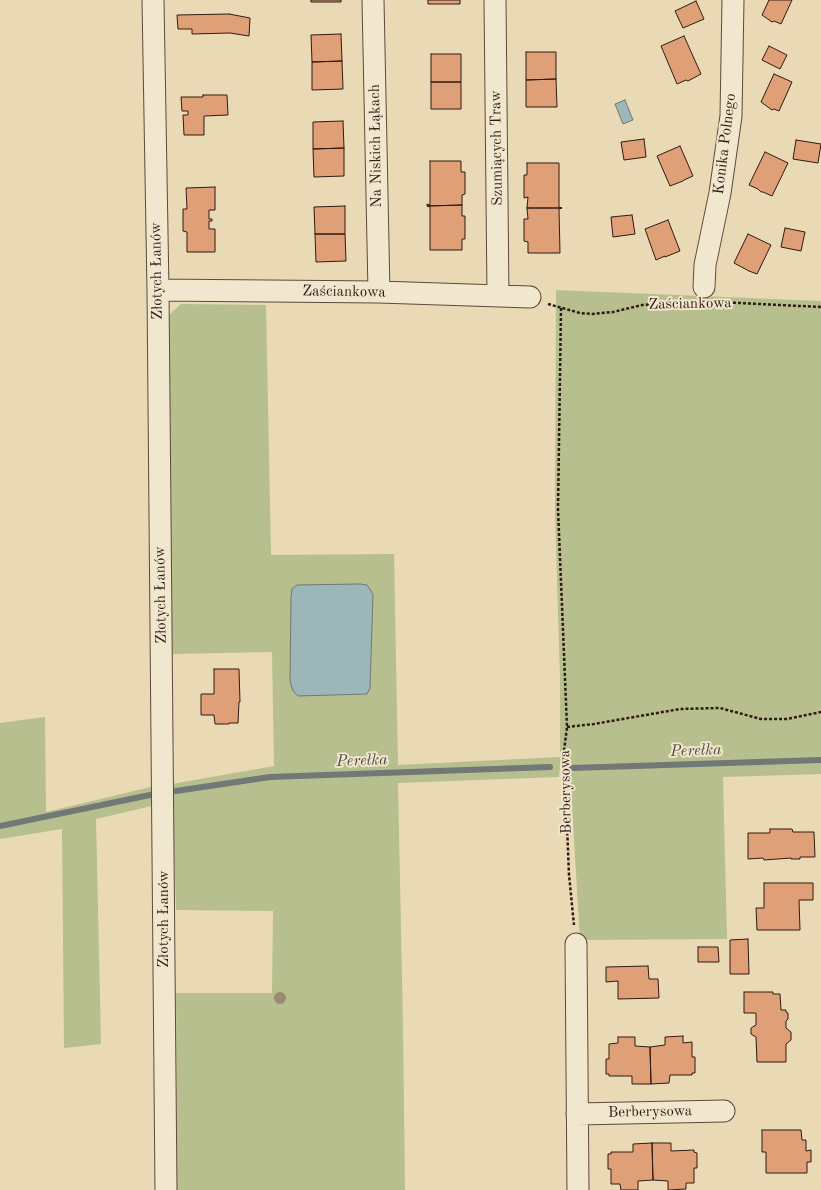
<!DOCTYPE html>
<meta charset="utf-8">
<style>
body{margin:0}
canvas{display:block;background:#e9d9b4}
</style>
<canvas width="821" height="1190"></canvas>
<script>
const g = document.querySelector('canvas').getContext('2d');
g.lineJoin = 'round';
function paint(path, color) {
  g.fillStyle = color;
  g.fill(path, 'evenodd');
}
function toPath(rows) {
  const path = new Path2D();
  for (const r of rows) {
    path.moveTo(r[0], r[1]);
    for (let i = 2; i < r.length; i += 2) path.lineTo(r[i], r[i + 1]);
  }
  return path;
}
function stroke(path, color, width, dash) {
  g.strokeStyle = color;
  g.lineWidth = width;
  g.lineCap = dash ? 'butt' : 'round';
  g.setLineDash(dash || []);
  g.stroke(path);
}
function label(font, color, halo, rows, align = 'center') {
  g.font = font + ' "Old Standard TT",serif';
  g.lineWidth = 4;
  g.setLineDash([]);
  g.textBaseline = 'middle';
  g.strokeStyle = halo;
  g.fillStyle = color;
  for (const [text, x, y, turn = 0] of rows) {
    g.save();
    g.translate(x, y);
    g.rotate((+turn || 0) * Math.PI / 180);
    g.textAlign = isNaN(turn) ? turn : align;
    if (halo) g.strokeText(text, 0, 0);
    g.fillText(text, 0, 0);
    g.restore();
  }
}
paint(toPath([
 [556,290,821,301,821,774,723,777,727,939,580,940,569,756,561,757,559,777,398,783,403,1028,405,1190,177,1190,176,993,272,993,273,911,176,910,172,784,274,766,272,652,172,654,167,317,181,304,266,305,271,555,394,554,398,765,560,757,560,677,555,512],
 [45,717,46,812,155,786,156,805,96,819,101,1044,64,1048,62,829,0,839,0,723]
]), '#b6bf8d');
const water = toPath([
 [625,100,633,120,623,124,615,104,625,100],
 [360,584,367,585,373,594,370,688,367,694,298,696,293,691,290,681,291,598,292,589,297,585,360,584]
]);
paint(water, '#9db7b9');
stroke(water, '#717876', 1);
stroke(toPath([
 [571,768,821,760],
 [176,791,270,777,550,767],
 [0,826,150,795]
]), '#717876', 6);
const building = toPath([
 [311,0,341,0,341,2,311,2,311,0],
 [428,0,460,0,460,4,428,4,428,0],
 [769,0,792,0,781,24,774,21,772,22,762,15,769,0],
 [696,1,704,19,683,28,675,11,696,1],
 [229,14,250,18,249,36,230,33,192,34,192,29,178,29,177,15,229,14],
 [341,34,342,61,312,62,311,35,341,34],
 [684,36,701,74,688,81,686,80,677,84,661,46,684,36],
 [769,46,787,55,780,69,762,60,769,46],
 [526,52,556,52,556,79,526,80,526,52],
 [431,54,461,54,461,82,431,82,431,54],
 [342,61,343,89,312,90,312,62,342,61],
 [774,74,792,82,779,111,774,109,772,110,761,102,774,74],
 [556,79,557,107,526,107,526,80,556,79],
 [431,82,461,82,461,109,431,109,431,82],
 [203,95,227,95,228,115,204,116,204,135,184,135,183,115,188,115,188,111,182,111,181,97,203,97,203,95],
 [343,121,344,148,313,149,313,122,343,121],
 [644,139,646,157,624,160,621,142,644,139],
 [796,140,821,144,818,163,793,159,796,140],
 [680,146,693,176,684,180,683,181,670,186,657,156,680,146],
 [344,148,344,176,314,177,313,149,344,148],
 [765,152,788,163,772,196,763,192,761,192,758,189,749,185,765,152],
 [430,161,461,161,461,172,465,172,465,194,462,195,462,205,427,206,427,204,430,205,430,161],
 [527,163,559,163,559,207,562,208,527,208,528,197,524,198,524,175,527,175,527,163],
 [215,187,215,210,209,210,209,219,212,219,212,221,209,221,209,229,215,229,215,252,187,252,187,232,183,231,183,209,187,209,186,188,215,187],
 [462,205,462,216,465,216,465,239,462,239,462,250,430,250,430,207,427,206,462,205],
 [345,206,345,234,315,234,314,207,345,206],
 [527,208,562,208,559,209,560,253,528,253,528,242,524,241,524,219,528,219,527,208],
 [632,215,635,234,613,237,611,217,632,215],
 [668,220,680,251,665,257,665,256,656,260,645,229,668,220],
 [785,228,805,232,801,251,781,247,785,228],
 [315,234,345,234,346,261,316,262,315,234],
 [748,234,771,245,757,274,749,271,734,263,748,234],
 [214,669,239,669,240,702,239,702,238,723,229,723,229,724,215,724,214,715,201,715,201,694,214,694,214,669],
 [770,829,792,829,793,832,814,832,815,857,800,857,800,859,791,859,791,858,764,860,763,858,748,859,748,833,770,833,770,829],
 [764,883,813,883,813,900,799,900,800,930,757,930,756,908,764,908,764,883],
 [748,939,749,974,730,974,730,940,748,939],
 [698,947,718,947,719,962,698,962,698,947],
 [648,966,649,979,658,979,659,998,618,999,618,981,606,982,606,967,648,966],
 [744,992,773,992,773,994,780,994,781,1010,786,1010,786,1012,788,1013,788,1019,786,1021,786,1028,791,1032,791,1040,786,1044,786,1062,757,1062,756,1037,751,1034,751,1028,756,1025,756,1013,744,1013,744,992],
 [683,1036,683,1043,692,1042,692,1057,695,1057,695,1073,692,1073,692,1075,670,1075,669,1083,651,1084,650,1047,665,1045,665,1037,683,1036],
 [618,1037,635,1037,635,1046,650,1047,651,1084,632,1084,632,1076,609,1076,609,1074,606,1074,606,1059,609,1059,609,1044,618,1043,618,1037],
 [762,1130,801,1130,802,1140,806,1140,806,1151,811,1150,811,1162,807,1162,807,1173,766,1173,766,1152,762,1152,762,1130],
 [652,1143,671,1143,671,1151,694,1150,694,1152,697,1153,697,1168,694,1168,694,1183,686,1183,686,1189,668,1190,668,1181,653,1180,652,1143],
 [652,1143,653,1180,638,1181,638,1190,621,1190,620,1184,611,1184,611,1169,608,1169,608,1154,611,1154,611,1152,633,1152,633,1144,652,1143]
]);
paint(building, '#dfa077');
stroke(building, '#301a12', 1);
const minor = toPath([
 [153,0,158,290,166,1190],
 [373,0,379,292],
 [495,0,498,296],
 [704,287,705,265,720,193,731,116,733,0],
 [158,290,379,292,530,297],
 [576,944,578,1190],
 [577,1114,724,1111]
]);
stroke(minor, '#5e4a3a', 23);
stroke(toPath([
 [718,302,821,307],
 [548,304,580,313,592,314,613,312,642,305,691,302],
 [561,308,558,509,567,727,564,751,569,875,574,925],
 [567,727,594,724,680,709,720,708,761,719,787,719,821,712]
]), '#301a12', 2.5, [3, 2]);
stroke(minor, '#f1e6ce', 21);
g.fillStyle = '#998b6f';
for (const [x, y] of [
 [280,998]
]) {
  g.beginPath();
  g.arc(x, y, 6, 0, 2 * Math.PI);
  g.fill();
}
label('15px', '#301a12', '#f1e6ce', [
 ["Konika Polnego",725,144,-83],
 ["Na Niskich Łąkach",376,146,-91],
 ["Szumiących Traw",497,148,-91],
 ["Złotych Łanów",157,271,-91],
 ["Zaściankowa",344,292,1],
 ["Zaściankowa",690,304,-1],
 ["Złotych Łanów",161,595,-91],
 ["Berberysowa",566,792,-91],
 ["Złotych Łanów",164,919,-90],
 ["Berberysowa",650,1112,-1]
]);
label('italic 16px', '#514944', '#f1e6ce', [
 ["Perełka",696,751,-2],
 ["Perełka",362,761,-2]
]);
</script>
